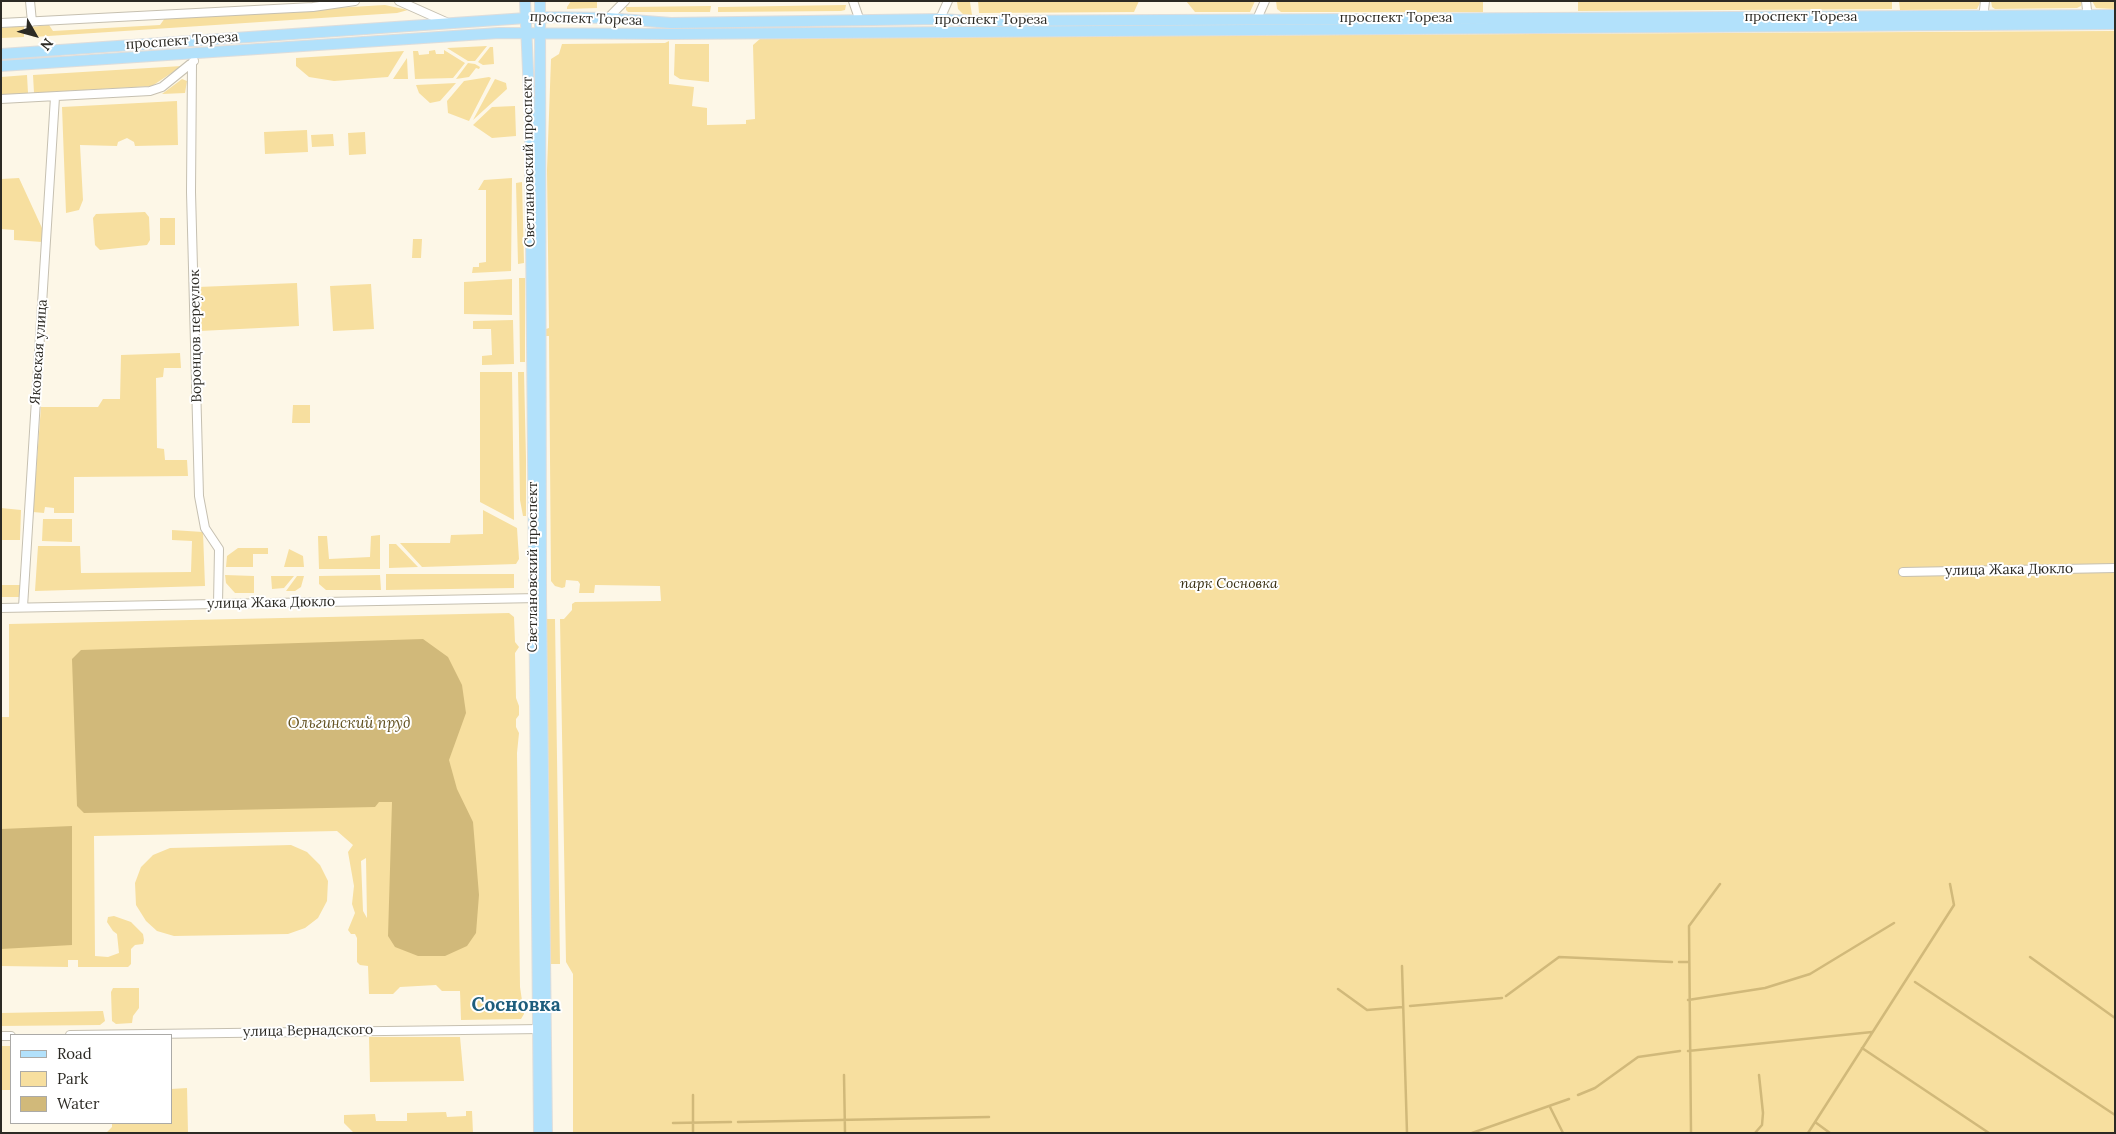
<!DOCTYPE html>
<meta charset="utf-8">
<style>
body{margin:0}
#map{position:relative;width:2116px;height:1134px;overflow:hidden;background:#fdf7e7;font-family:Lora,serif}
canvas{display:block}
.frame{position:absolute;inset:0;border:2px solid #2c2a24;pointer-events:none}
.legend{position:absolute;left:10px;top:1034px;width:162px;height:90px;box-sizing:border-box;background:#fff;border:1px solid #abaaa7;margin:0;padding:6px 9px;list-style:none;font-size:15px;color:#2c2a24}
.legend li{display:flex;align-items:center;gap:10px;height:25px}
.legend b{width:25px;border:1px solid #abaaa7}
.north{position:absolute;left:10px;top:10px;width:50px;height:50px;-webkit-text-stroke:4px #fff;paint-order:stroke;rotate:128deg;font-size:14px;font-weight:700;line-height:20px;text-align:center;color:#2c2a24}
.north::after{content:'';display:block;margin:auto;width:18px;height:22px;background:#2c2a24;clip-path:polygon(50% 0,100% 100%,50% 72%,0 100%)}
</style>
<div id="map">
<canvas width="2116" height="1134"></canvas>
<div class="frame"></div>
<ul class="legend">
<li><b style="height:6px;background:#b2e1fb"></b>Road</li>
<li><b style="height:14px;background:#f7df9f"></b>Park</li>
<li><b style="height:14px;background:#d1b97a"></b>Water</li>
</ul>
<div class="north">N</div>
</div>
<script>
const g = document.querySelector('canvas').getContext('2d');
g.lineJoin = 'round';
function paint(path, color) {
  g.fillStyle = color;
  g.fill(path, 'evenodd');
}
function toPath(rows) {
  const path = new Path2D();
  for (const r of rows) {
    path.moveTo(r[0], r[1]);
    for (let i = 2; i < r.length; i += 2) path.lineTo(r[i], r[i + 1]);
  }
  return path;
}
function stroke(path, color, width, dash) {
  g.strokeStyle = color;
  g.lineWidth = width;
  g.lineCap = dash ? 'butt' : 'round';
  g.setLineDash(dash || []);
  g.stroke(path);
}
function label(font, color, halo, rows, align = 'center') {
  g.font = font + ' Lora,serif';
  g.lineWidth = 4;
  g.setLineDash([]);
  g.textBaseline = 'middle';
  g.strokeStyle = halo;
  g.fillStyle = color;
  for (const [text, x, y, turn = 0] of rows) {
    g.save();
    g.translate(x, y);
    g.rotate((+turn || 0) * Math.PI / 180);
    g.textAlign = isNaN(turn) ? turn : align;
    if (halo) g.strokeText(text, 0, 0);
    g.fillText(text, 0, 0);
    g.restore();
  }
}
paint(toPath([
 [571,1,597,1,597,8,567,9,567,7],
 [978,1,1139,1,1134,12,979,13],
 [1186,1,1255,1,1250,12,1195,12],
 [1276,1,1483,1,1483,12,1281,12,1277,9],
 [1578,1,1892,1,1892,9,1578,11],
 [1899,1,1981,1,1977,9,1900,10],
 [1991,1,2082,1,2081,6,2077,8,1995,9,1992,7],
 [2092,1,2115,1,2115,9,2096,8],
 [957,2,970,2,972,15,963,14,958,9],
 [385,5,408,10,397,13,33,37,31,27,49,25,53,31,160,25,165,18],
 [846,5,845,10,841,11,718,12,718,7],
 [711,6,710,12,628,12,626,10,626,7],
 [24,26,24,37,1,38,1,28],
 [2115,31,2115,1133,573,1133,573,974,566,962,560,619,564,619,572,610,572,604,575,602,661,601,660,586,595,585,594,593,579,593,580,584,578,581,566,580,565,587,562,588,555,586,551,581,549,336,546,336,546,329,549,328,547,170,551,59,559,54,562,44,665,43,669,41,669,84,694,87,692,106,707,108,707,125,746,124,746,120,755,119,753,45,761,38],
 [675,44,709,44,709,82,680,79,674,75],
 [487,46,475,61,468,61,447,48],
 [490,47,493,47,494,64,483,65,478,62],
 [435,50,436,54,444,54,444,50,465,63,453,78,415,79,413,51,418,51,419,55,429,54,429,51],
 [404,51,388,77,334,81,309,77,296,66,296,58],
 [407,58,408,79,393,79],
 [468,63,475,64,480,67,479,69,476,68,469,77,456,79],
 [182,66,152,86,34,93,33,75],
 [27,75,28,93,1,95,1,77],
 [489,77,491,78,469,121,448,113,447,101,464,81],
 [182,79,187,81,185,93,162,94],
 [495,79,506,83,507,89,473,120],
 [456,83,440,101,430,103,419,93,416,85],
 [177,101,178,145,135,146,134,142,127,138,118,142,117,146,80,145,83,200,79,210,66,213,62,107],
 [515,106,516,136,492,138,473,125,492,107],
 [307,130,308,152,265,154,264,132],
 [365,132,366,154,349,155,348,133],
 [333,134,334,146,312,147,311,135],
 [1,138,1,179,19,178,42,228,42,242,14,240,14,230,1,229],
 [512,178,511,271,472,273,473,267,479,267,479,263,486,262,486,190,478,190,484,180],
 [522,182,524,263,518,264,516,183],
 [145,212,149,217,150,240,147,245,100,250,95,245,93,218,96,214],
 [160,218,175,218,175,245,160,245],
 [413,239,422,239,421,258,412,258],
 [519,278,525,278,525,362,520,362],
 [512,279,512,315,464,314,464,282],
 [297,283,299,326,200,331,198,287],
 [371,284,374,329,333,331,330,286],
 [513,320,514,364,482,365,482,356,492,355,491,329,473,329,473,321],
 [180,353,181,368,164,368,163,377,156,378,157,448,164,449,165,460,187,460,188,476,74,477,74,513,54,513,54,508,45,507,44,513,33,512,41,407,98,407,103,399,120,399,121,355],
 [480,372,512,372,514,520,480,502],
 [518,372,524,372,526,459,526,516,523,516,520,500],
 [293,405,310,405,310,423,292,423],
 [1,508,21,510,20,540,1,540],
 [483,510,517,528,519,559,516,564,422,567,400,543,450,543,451,535,483,534],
 [43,519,72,519,72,542,42,541],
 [172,530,203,532,205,586,35,591,38,546,80,546,81,573,191,572,192,541,172,540],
 [380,535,380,569,319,569,318,536,327,536,329,559,370,557,371,536],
 [389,544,396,544,418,567,389,568],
 [238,548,268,548,268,554,253,554,253,567,226,567,227,556],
 [289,549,303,556,304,567,284,567],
 [386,574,514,574,514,588,386,590],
 [225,575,254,576,254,593,235,593,226,583],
 [380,575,381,590,326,590,319,584,319,576],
 [271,576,294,576,284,588,272,589],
 [297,576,304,576,301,587,295,591,286,591],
 [1,585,21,585,21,597,1,597],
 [509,613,514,617,515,642,519,647,515,653,516,698,519,706,519,715,516,719,516,727,519,733,517,753,520,987,524,1014,521,1019,461,1020,460,991,442,991,436,985,400,987,393,994,369,994,368,966,360,965,357,962,357,938,355,934,351,934,348,930,355,913,352,904,354,886,348,852,353,845,337,831,94,836,95,956,108,957,119,953,117,934,113,931,107,922,108,917,114,916,131,922,143,934,144,940,143,944,135,945,131,949,131,964,128,967,78,967,78,960,68,960,68,967,1,966,1,717,9,717,9,624],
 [366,858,367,918,363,911,361,861],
 [544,619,555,619,560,964,548,964],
 [291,845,307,852,320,865,328,881,327,901,318,918,305,928,288,934,174,936,157,931,146,921,136,905,135,883,141,867,153,855,170,848],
 [113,988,139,988,139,1008,133,1016,132,1023,116,1024,112,1021,111,992],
 [103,1011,105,1021,100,1025,1,1026,1,1013],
 [369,1037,460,1037,464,1081,370,1082],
 [1,1046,11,1046,11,1090,1,1090],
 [187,1088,188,1133,106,1133,112,1127,112,1123,171,1123,171,1089],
 [466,1111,472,1111,473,1133,354,1133,344,1123,344,1115,375,1114,376,1121,407,1121,407,1113,446,1112,447,1117,466,1116]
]), '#f7df9f');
paint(toPath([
 [423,639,448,657,462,685,466,713,449,760,457,789,473,822,479,895,476,933,467,946,445,956,418,956,395,947,388,936,392,802,379,802,375,807,84,813,77,806,72,659,81,650],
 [72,826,72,945,1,949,1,829]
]), '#d1b97a');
stroke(toPath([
 [2030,957,2115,1018],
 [1679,962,1688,962],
 [1402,966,1407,1133],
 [1915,982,2115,1115],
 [1338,989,1367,1010,1403,1007],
 [1506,996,1559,957,1672,962],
 [1688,1000,1765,988,1810,974,1894,923],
 [1410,1006,1502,998],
 [1862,1048,1989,1133],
 [1688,1051,1872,1032],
 [844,1075,845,1133],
 [693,1095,693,1133],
 [1578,1095,1595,1088,1638,1057,1680,1051],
 [1550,1107,1563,1133],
 [738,1122,989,1117],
 [1815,1122,1830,1133],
 [673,1123,731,1122],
 [1472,1133,1569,1099],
 [1691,1133,1689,926,1720,884],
 [1755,1133,1762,1125,1763,1113,1759,1075],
 [1808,1133,1954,905,1950,884]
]), '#d1b97a', 2.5);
const minor = toPath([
 [30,1,32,22],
 [399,1,446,22],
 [853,1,860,21],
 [2086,1,2088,19],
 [608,18,625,1],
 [1257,19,1265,1],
 [1983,19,1985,1],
 [1,23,313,7,355,1],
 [940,31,940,19,948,1],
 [192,63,191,192,199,496,205,528,219,549,218,604],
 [1,99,150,91,162,87,194,61],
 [1903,572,2115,568],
 [23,607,55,97],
 [1,608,539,598],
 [70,1035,542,1029],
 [1,1036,11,1036]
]);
const major = toPath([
 [525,1,530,117,539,1133],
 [540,1,541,598,547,1133],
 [1,54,541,17,608,18,671,23,940,19,975,21,2115,15],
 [1,66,499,33,671,34,2115,24]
]);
stroke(minor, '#c6c0b1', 10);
stroke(major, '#dddddc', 12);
stroke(minor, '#fff', 8);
stroke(major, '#b2e1fb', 10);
label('14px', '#2c2a24', '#fff', [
 ["проспект Тореза",1801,17],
 ["проспект Тореза",1396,18],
 ["проспект Тореза",586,19,2],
 ["проспект Тореза",991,20],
 ["проспект Тореза",182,41,-4],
 ["Светлановский проспект",529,162,-91],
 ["Воронцов переулок",196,336,-91],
 ["Яковская улица",39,352,-86],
 ["Светлановский проспект",533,567,-90],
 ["улица Жака Дюкло",2009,570,-1],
 ["улица Жака Дюкло",271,603,-1],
 ["улица Вернадского",308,1031,-1]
]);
label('italic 14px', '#362c0f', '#fff', [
 ["парк Сосновка",1229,584]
]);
label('italic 15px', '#625121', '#fff', [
 ["Ольгинский пруд",349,724]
]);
label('bold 19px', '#1e5d7c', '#fff', [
 ["Сосновка",516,1006]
]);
</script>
